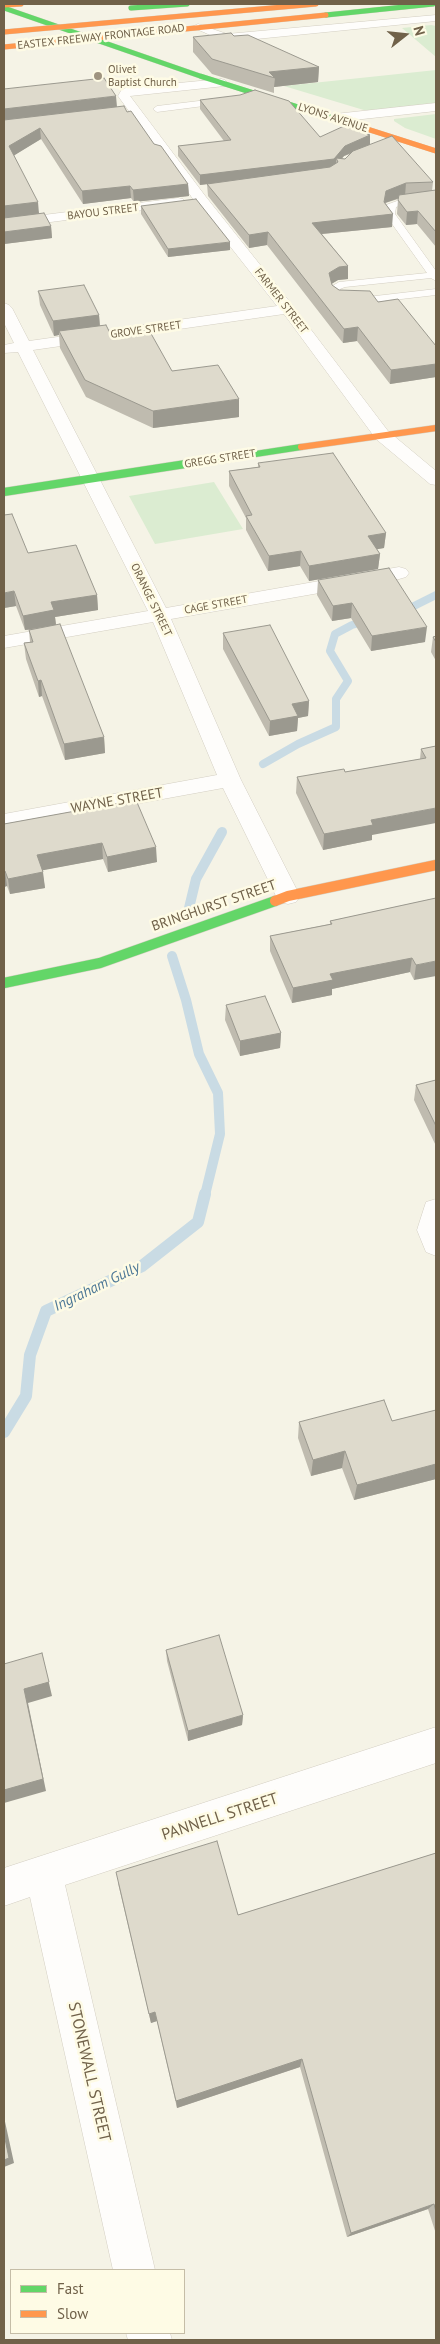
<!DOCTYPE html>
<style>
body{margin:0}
#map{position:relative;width:440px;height:2344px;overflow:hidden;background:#f5f3e6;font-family:"PT Sans",sans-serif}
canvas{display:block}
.frame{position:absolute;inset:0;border:5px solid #706149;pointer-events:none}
.legend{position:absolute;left:10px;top:2269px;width:175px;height:65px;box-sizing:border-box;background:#fefbe5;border:1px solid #c5bda7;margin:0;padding:6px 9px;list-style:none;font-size:15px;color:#706149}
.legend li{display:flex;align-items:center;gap:10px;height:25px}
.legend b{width:25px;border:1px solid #c5bda7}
.north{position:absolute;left:380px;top:10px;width:50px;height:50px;-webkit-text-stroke:4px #fefbe5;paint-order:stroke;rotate:74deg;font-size:14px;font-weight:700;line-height:20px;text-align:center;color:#706149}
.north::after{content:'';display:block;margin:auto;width:18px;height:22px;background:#706149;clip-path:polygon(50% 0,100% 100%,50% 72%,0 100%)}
</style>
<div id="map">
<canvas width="440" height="2344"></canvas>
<div class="frame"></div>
<ul class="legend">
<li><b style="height:6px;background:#63d668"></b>Fast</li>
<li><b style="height:6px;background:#ff974d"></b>Slow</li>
</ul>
<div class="north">N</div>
</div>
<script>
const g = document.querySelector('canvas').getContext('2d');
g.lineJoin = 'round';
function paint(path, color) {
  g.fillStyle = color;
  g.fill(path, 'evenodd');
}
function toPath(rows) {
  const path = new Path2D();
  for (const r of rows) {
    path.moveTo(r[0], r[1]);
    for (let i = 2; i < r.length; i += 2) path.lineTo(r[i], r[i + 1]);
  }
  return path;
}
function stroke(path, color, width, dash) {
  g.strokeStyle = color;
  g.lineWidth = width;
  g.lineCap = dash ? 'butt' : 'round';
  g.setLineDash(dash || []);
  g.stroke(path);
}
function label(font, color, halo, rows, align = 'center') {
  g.font = font + ' "PT Sans",sans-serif';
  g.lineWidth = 5;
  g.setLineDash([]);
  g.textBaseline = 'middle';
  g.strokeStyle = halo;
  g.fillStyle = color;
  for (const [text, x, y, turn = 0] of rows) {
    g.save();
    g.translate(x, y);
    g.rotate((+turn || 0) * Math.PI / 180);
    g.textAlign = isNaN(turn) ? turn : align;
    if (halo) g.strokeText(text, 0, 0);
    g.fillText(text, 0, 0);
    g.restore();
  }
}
paint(toPath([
 [431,25,436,26,436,57,402,28],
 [436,70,436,103,367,111,284,86],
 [436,114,436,139,405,128,394,121,394,119],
 [214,482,243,529,155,544,129,496]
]), '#dbecd1');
stroke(toPath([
 [400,613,436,595],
 [263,764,298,744,336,727,336,699,348,681,330,651,335,634,352,625,367,621]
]), '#c9dbe4', 8);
stroke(toPath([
 [189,908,196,879,222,832],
 [172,956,186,1000,199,1054,218,1093,220,1134,205,1195]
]), '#c9dbe4', 10);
stroke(toPath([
 [4,1432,26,1396,30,1355,46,1311,142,1266,198,1222,205,1194]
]), '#c9dbe4', 12);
const lane = toPath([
 [224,98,228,101,227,103,157,112,153,109,157,106,224,98],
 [436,196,436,202,406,204,396,207,395,214,436,271,436,281,431,278,345,287,340,289,345,297,358,298,436,289,436,295,358,304,338,302,332,297,329,288,339,282,427,273,385,214,386,205,405,198,436,196]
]);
const street = toPath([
 [436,15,436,21,226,42,192,27,198,24,227,34,436,15],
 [221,79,225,80,227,83,225,86,130,96,206,197,293,306,388,431,436,471,436,485,430,484,376,439,284,314,33,350,166,608,399,567,406,569,409,573,406,577,399,579,171,619,241,780,300,896,296,902,288,904,280,902,276,896,223,788,4,828,4,814,217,775,153,622,4,648,4,636,148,611,18,352,4,353,4,345,14,343,4,323,4,303,9,305,12,308,29,341,277,306,196,203,118,96,122,89,126,88,221,79],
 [436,103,436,111,335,122,329,118,335,114,436,103],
 [178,198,183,199,185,202,183,205,4,228,4,220,178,198],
 [436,1199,436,1256,426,1252,417,1230,426,1202,436,1199],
 [436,1727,436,1763,65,1885,155,2270,113,2270,30,1897,4,1906,4,1868,436,1727],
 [126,2333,170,2333,172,2340,128,2340,126,2333]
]);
const fastFar3 = toPath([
 [4,8,200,76,367,129],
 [131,8,187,4],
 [326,15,433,4]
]);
const fastFar2 = toPath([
 [184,465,301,447]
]);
const fastFar1 = toPath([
 [4,492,192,463]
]);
const fast = toPath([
 [4,983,100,963,275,901]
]);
const slowFar2 = toPath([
 [4,5,21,4],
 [4,47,326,15],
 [367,129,436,151]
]);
const slowFar1 = toPath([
 [301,447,436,428]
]);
const slow = toPath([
 [275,901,288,896,436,865]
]);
stroke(lane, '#d3cec2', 1);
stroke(street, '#d3cec2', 1);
stroke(fastFar3, '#d5d0c3', 5.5);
stroke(fastFar2, '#d5d0c3', 7);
stroke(fastFar1, '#d5d0c3', 9);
stroke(fast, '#d5d0c3', 11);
stroke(slowFar2, '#d5d0c3', 5.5);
stroke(slowFar1, '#d5d0c3', 7);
stroke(slow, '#d5d0c3', 11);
paint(lane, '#fefdfb');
paint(street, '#fefdfb');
stroke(fastFar3, '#63d668', 5);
stroke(fastFar2, '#63d668', 6);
stroke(fastFar1, '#63d668', 8);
stroke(fast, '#63d668', 10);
stroke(slowFar2, '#ff974d', 5);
stroke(slowFar1, '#ff974d', 6);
stroke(slow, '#ff974d', 10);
const slowBridge = toPath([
 [4,32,316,4]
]);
stroke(slowBridge, '#d3cfc4', 5.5, []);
stroke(slowBridge, '#ff974d', 5);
paint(toPath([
 [234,36,319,67,318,82,274,87,274,93,212,74,193,52,193,37],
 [4,89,117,107,127,112,188,184,189,196,134,202,131,198,83,204,41,139,14,155,39,213,51,226,52,238,4,244],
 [200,100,320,137,370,135,370,145,433,182,432,191,436,190,436,247,417,224,406,225,397,214,398,199,385,203,392,227,322,234,348,266,348,279,338,280,331,284,332,285,339,290,378,302,436,346,436,377,390,384,357,341,343,343,267,245,249,248,208,196,207,184,200,185,178,156,178,146,224,141,200,109],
 [350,154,345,159,342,158,344,156],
 [141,206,230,250,168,257,141,214],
 [38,291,99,315,100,325,111,335,172,371,239,417,153,428,86,397,60,348,59,335,54,336,40,305],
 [258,463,386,533,384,548,377,549,380,554,378,569,309,581,300,566,268,571,246,530,246,518,229,486,229,471,258,467],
 [28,553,97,595,98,610,55,617,56,625,104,737,105,753,65,760,42,696,39,697,26,659,24,643,30,642,29,630,25,630,16,606,4,608],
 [318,580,425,642,371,651,351,618,332,621,317,595],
 [223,633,309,701,308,716,298,718,297,731,269,736,223,649],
 [436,636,436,661,431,652,433,637],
 [436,746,372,835,372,840,323,850,296,793,297,777,345,772,420,759,421,749],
 [136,800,157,862,108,872,103,859,42,870,45,888,10,894,7,886,4,887,4,824],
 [436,898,414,980,410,972,332,989,332,995,292,1003,270,951,270,936,330,924,330,921],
 [226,1005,281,1033,280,1048,240,1056,225,1020],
 [436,1080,436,1146,414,1100,416,1085],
 [436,1410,436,1479,354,1500,342,1468,311,1476,298,1438,299,1422,392,1421],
 [166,1650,243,1715,242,1725,188,1741,167,1661],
 [436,1853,436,2234,428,2209,347,2237,300,2067,177,2108,157,2021,151,2023,118,1883,238,1915]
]), '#bfbbaf');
paint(toPath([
 [319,67,318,82,274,87,275,78,269,72],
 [116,96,117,107,4,120,4,109],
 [40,128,41,139,10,158,9,146],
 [370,135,370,145,344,156,338,163,336,158,336,166,333,169,200,185,200,175,345,146],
 [406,183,405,196,385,203,393,214,392,227,311,235,312,223,384,202,386,191],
 [188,184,189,196,134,202,133,190],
 [130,186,131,198,83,204,82,191],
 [38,202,39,214,4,218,4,206],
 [418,211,417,224,406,225,407,212],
 [51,226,52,238,4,244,4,232],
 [268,232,267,245,249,248,249,235],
 [230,242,230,250,168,257,168,249],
 [348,266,348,279,338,280,328,286,329,273,339,267],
 [99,315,100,329,59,331,59,335,54,336,53,321],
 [358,327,357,341,343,343,344,329],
 [436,364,436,377,390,384,391,370],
 [239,399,239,417,153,428,153,411],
 [386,533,384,548,367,551,368,536],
 [301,551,300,566,268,571,269,556],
 [380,554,378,569,309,581,309,566],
 [14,591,16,606,4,608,4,593],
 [97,595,98,610,55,617,56,625,25,630,23,616,51,602],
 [352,603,351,618,332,621,333,606],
 [427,627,425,642,371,651,372,636],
 [41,680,42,696,39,697,38,681],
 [309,701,308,716,298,718,297,731,269,736,270,721,292,704],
 [104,737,105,753,65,760,64,744],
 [436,808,436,823,372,835,372,840,323,850,324,834,371,820],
 [102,843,103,859,39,871,37,855],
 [156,847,157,862,108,872,107,857],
 [4,871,5,871,7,886,4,887],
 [43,872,45,888,10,894,8,879],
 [412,958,410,972,332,989,332,995,292,1003,293,988,330,974],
 [436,961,436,976,414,980,416,965],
 [281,1033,280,1048,240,1056,240,1041],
 [345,1451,342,1468,311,1476,313,1460],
 [436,1464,436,1479,354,1500,357,1485],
 [42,1653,52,1696,28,1703,46,1791,4,1803,4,1790,24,1689],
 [243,1715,242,1725,188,1741,188,1731],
 [155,2012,157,2021,151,2023,149,2014],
 [302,2059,300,2067,177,2108,176,2101],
 [4,2117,14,2163,4,2167],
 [434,2204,428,2209,347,2237,351,2233]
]), '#9b998f');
const building = toPath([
 [231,33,234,36,248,35,319,67,269,72,275,78,212,59,193,37,231,33],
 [104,78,116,96,4,109,4,89,104,78],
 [255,90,289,101,320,137,344,126,370,135,345,146,334,159,200,175,178,146,231,140,200,100,240,95,255,90],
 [124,106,127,112,131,111,154,144,161,146,188,184,133,190,130,186,82,191,40,128,9,146,38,202,4,206,4,120,124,106],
 [392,136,433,182,406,183,386,191,384,202,393,214,312,223,348,266,339,267,329,273,332,285,339,290,370,291,378,302,398,299,436,346,436,364,391,370,358,327,344,329,268,232,249,235,207,184,330,167,338,162,336,158,345,159,353,151,392,136],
 [436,190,436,232,418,211,407,212,398,200,399,195,436,190],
 [196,199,230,242,168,249,141,206,196,199],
 [44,213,51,226,4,232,4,218,44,213],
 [84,285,99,315,53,321,38,291,84,285],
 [106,325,111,335,149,330,172,371,218,365,239,399,153,411,85,380,59,331,106,325],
 [333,453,386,533,368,536,380,554,309,566,301,551,269,556,246,516,252,515,229,471,260,467,258,463,333,453],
 [12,514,28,553,76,545,97,595,51,602,54,610,23,616,14,591,4,593,4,515,12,514],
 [389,568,427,627,372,636,352,603,333,606,318,580,389,568],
 [60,624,104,737,64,744,41,680,38,681,24,643,33,642,29,630,60,624],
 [270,625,309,701,292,704,298,716,270,721,223,633,270,625],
 [436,636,436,642,433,637,436,636],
 [436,746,436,808,371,820,373,825,324,834,297,777,344,769,345,772,426,758,421,749,436,746],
 [136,800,156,847,107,857,102,843,37,855,43,872,8,879,5,871,4,871,4,824,136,800],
 [436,898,436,961,416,965,412,958,330,974,333,980,293,988,270,936,332,924,330,921,436,898],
 [265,996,281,1033,240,1041,226,1005,265,996],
 [436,1080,436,1126,416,1085,436,1080],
 [384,1400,392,1421,436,1410,436,1464,357,1485,345,1451,313,1460,299,1422,384,1400],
 [219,1635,243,1715,188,1731,166,1650,219,1635],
 [42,1653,49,1682,24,1689,43,1779,4,1790,4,1664,42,1653],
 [217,1841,238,1915,436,1853,436,2212,434,2204,351,2233,302,2059,176,2101,155,2012,149,2014,116,1872,217,1841],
 [4,2134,9,2158,4,2160,4,2134]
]);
paint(building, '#dedacc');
stroke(building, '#9b998f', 1);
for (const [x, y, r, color] of [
 [98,76,5,"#9f9480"]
]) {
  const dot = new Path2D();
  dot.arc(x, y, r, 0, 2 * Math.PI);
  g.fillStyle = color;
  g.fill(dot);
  stroke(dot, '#fefbe5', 2);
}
label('11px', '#706149', '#fefbe5', [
 ["EASTEX FREEWAY FRONTAGE ROAD",101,37,-6],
 ["LYONS AVENUE",333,118,18],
 ["BAYOU STREET",103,212,-7],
 ["FARMER STREET",281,301,52],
 ["GROVE STREET",146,330,-8],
 ["GREGG STREET",220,459,-9],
 ["ORANGE STREET",151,600,64],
 ["CAGE STREET",216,605,-10]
]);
label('11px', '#706149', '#fefbe5', [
 ["Olivet",108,70],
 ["Baptist Church",108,83]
], 'left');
label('14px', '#706149', '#fefbe5', [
 ["WAYNE STREET",117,801,-10],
 ["BRINGHURST STREET",214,906,-19]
]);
label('italic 15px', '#4d7897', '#fefbe5', [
 ["Ingraham Gully",97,1287,-26]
]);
label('16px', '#706149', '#fefbe5', [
 ["PANNELL STREET",220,1817,-18],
 ["STONEWALL STREET",89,2072,77]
]);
</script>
